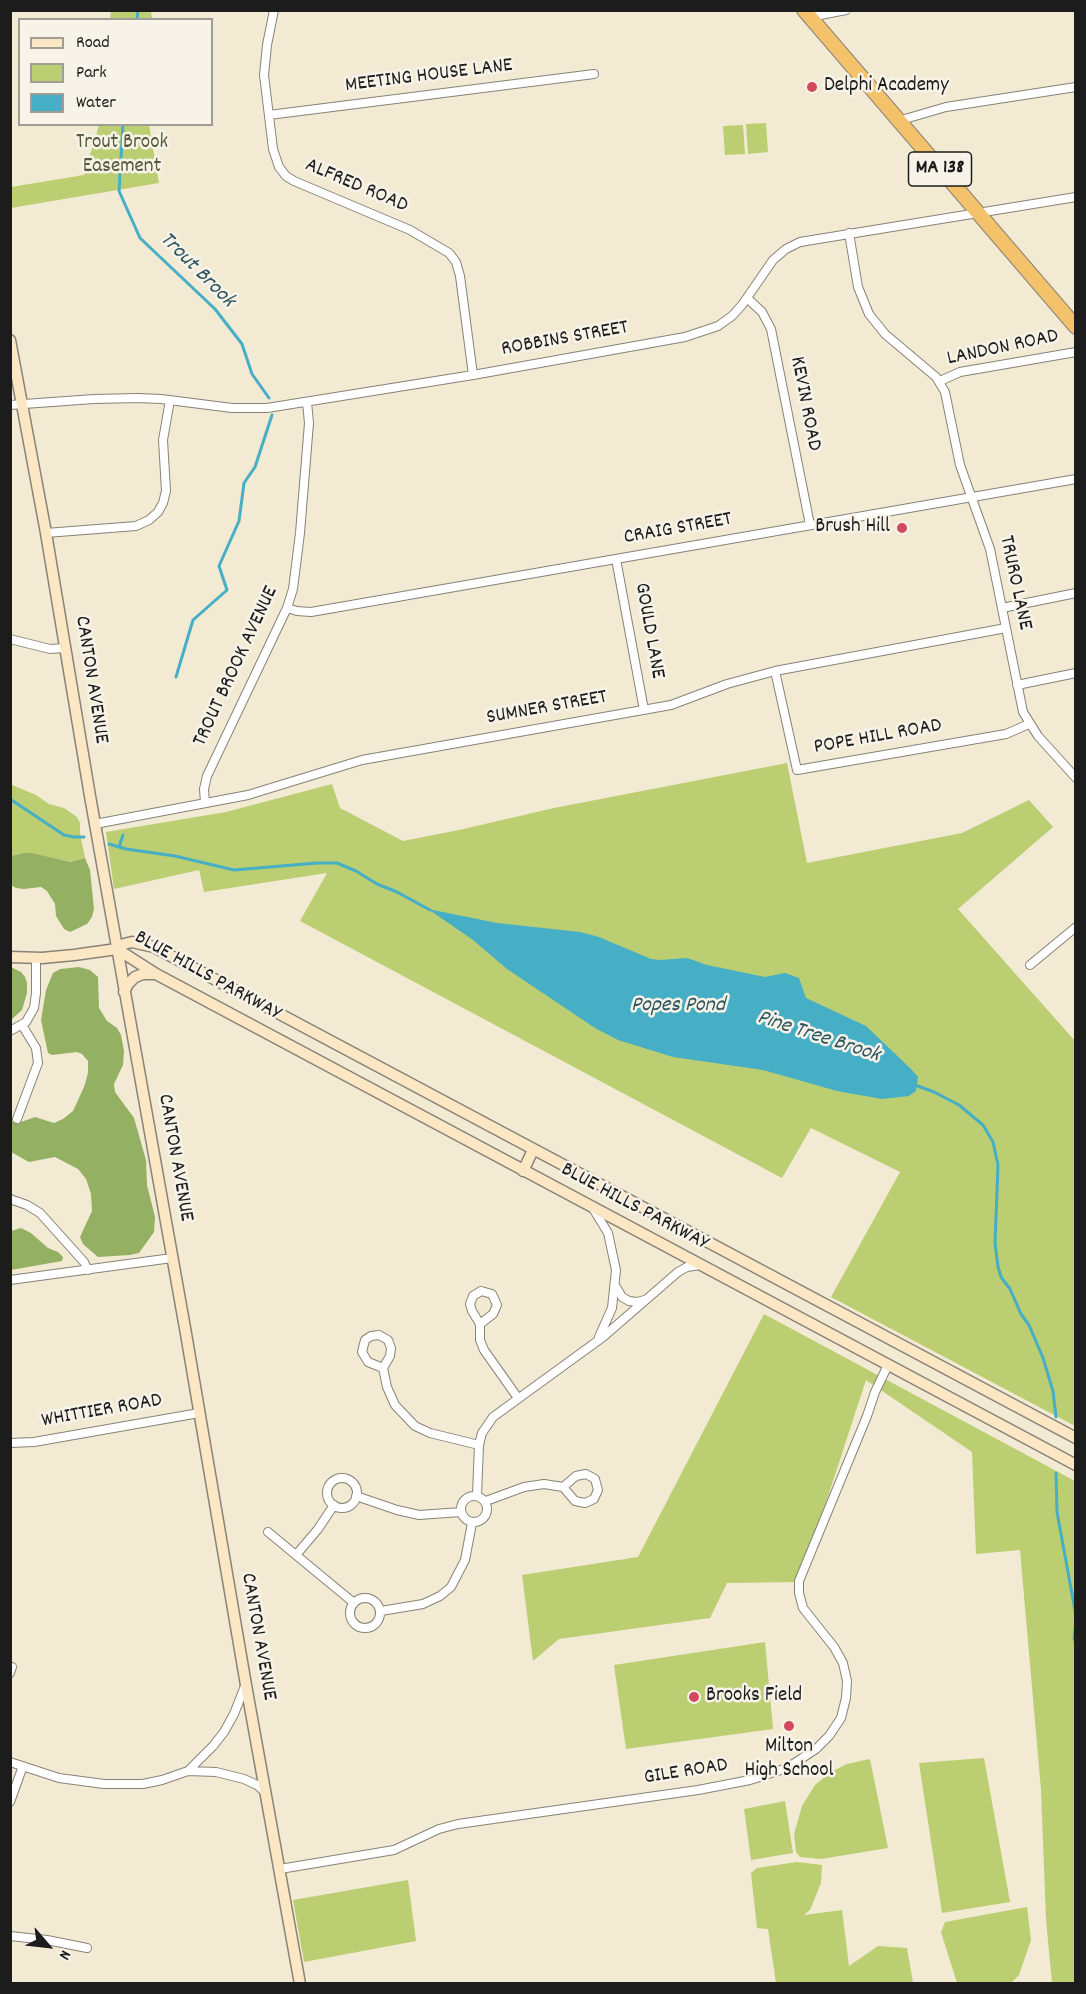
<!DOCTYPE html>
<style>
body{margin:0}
#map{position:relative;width:1086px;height:1994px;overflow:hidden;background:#f3ead4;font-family:Dekko,sans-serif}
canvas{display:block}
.frame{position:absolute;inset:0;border:12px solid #1c1c1c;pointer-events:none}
.legend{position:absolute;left:18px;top:18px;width:195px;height:108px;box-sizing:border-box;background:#f7f3e8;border:2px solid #9f9d96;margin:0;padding:8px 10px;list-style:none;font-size:18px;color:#1c1c1c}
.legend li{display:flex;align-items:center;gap:12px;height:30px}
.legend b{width:30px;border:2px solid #9f9d96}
.north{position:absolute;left:18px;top:1916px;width:60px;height:60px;-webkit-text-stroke:4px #f7f3e8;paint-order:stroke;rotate:118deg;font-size:16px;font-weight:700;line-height:24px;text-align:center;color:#1c1c1c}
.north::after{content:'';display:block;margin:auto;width:21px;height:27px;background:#1c1c1c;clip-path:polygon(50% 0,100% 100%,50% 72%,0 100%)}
</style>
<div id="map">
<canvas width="1086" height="1994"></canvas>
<div class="frame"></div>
<ul class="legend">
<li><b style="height:8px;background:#fbe7c3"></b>Road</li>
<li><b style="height:16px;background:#bbce71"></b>Park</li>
<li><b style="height:16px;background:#46aec5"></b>Water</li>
</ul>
<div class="north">N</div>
</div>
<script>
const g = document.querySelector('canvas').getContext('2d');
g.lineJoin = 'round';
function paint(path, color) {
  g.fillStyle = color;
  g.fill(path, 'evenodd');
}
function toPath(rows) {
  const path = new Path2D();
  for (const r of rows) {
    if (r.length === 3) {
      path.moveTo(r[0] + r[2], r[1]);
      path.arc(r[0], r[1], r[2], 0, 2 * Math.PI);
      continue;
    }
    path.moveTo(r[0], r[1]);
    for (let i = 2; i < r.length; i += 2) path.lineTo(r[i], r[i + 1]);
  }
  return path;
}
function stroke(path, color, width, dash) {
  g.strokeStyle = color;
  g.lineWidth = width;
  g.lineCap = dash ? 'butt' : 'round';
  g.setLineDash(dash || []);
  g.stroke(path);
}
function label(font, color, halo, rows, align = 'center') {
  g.font = font + ' Dekko,sans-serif';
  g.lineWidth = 5;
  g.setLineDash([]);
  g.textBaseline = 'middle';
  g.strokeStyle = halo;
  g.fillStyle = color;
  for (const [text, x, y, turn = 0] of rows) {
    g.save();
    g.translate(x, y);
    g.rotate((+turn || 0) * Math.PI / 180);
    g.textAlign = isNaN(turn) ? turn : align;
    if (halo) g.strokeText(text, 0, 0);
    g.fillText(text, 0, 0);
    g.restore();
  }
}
paint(toPath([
 [111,10,151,11,152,19,110,19],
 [766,123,768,152,748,154,746,124],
 [99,125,149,125,159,183,11,208,11,187,84,175],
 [743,125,745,154,725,155,723,126],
 [787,763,807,863,962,833,1029,800,1053,827,958,909,1075,1041,1075,1426,831,1297,900,1172,811,1128,782,1178,300,921,327,873,204,892,199,870,114,889,106,832,226,812,332,784,340,808,403,841,459,830,554,808],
 [10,784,36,795,49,804,64,808,77,817,80,823,80,833,85,858,72,862,23,853,11,856],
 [764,1314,1075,1481,1075,1983,1052,1983,1046,1919,1041,1790,1020,1550,976,1554,972,1452,866,1380,800,1582,727,1583,710,1618,559,1639,533,1661,522,1575,638,1557],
 [765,1642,773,1729,626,1749,614,1665],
 [984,1758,1010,1902,942,1913,919,1763],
 [870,1759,888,1848,821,1859,800,1857,796,1852,794,1834,802,1806,815,1785,831,1772,847,1764],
 [785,1801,793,1853,751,1860,744,1809],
 [797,1862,822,1865,821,1883,810,1910,804,1915,842,1910,849,1966,878,1946,907,1948,913,1983,776,1983,768,1929,757,1928,751,1873,757,1868],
 [408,1880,416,1941,304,1962,293,1900],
 [1027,1907,1031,1940,1019,1975,1011,1983,957,1983,941,1932,945,1922]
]), '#bbce71');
paint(toPath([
 [23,853,31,853,71,862,85,858,90,870,94,909,92,917,87,924,70,932,64,929,56,916,55,904,47,891,41,887,24,889,16,888,11,885,11,856],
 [11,967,21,972,25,977,27,983,27,993,22,1010,11,1020],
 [79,967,90,970,98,977,99,1008,107,1021,117,1028,121,1035,124,1051,123,1065,114,1084,115,1092,134,1118,146,1160,147,1185,155,1217,154,1232,139,1253,130,1255,98,1257,83,1244,80,1237,92,1211,91,1194,86,1179,78,1169,55,1157,29,1162,11,1152,11,1121,18,1123,35,1117,54,1123,63,1119,73,1111,84,1087,88,1073,88,1061,82,1054,77,1052,52,1055,48,1053,41,1020,46,990,53,973,60,969],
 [21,1228,31,1233,48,1248,58,1252,63,1257,62,1261,11,1270,11,1231]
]), '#94b163');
paint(toPath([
 [428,909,497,923,580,932,599,937,651,959,660,960,687,958,707,965,765,977,785,973,799,978,806,998,866,1026,911,1069,918,1077,916,1091,909,1096,882,1099,837,1091,763,1070,673,1057,618,1040,595,1028,507,969,473,940]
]), '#46aec5');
stroke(toPath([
 [137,20,138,10],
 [123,124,119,191,140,238,215,309,242,344,252,374,269,398],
 [176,677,193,620,227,590,219,566,239,521,244,483,255,467,272,415],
 [10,799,64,835,74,837,84,837],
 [109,844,126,849,175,856,234,870,317,863,337,863,356,871,377,884,397,892,430,910],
 [119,847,123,835],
 [915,1085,934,1092,959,1105,983,1125,993,1142,998,1165,995,1243,998,1267,1001,1277,1010,1289,1021,1314,1029,1325,1043,1358,1053,1391,1056,1417],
 [1056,1473,1057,1512,1076,1616],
 [1076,1621,1074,1638,1076,1646]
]), '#46aec5', 3);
const street = toPath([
 [274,10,267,45,264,75,273,149,279,167,286,176,294,181,410,230,449,253,456,262,460,276,473,375],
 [810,17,846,10],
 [269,115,594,74],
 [898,121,946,107,1076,87],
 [849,233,858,287,869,314,885,334,936,377,945,392,960,465,990,549,1023,712,1038,736,1076,778],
 [747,298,762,312,771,329,810,525],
 [940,381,960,372,1076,352],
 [10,405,94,399,138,398,161,399,232,408,267,408,473,375,685,337,718,326,732,316,742,305,773,260,786,249,800,242,1076,197],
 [46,533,136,526,149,520,158,512,163,503,166,491,163,440,170,400],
 [616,559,644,710],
 [287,608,297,611,311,612,1076,479],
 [1002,608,1076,593],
 [10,639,50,649,65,648],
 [775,671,797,770,1006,734,1029,724],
 [1017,685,1076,673],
 [205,803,204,789,207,776,287,608,293,589,300,533,309,423,307,402],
 [95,824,248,795,362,760,671,705,727,684,775,671,1006,628],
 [1030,965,1076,927],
 [10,1031,26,1022,34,1008,36,993,36,958],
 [17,1119,38,1063,36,1048,22,1025],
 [10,1199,27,1205,40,1213,84,1262,88,1270],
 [594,1210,608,1233,616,1270,612,1308,599,1337],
 [10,1280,172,1258],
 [616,1287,622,1297,629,1301,637,1302,645,1300],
 [481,1291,492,1294,497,1305,493,1314,480,1324,472,1311,470,1304,473,1296,481,1291],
 [480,1324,480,1340,484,1350,518,1398],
 [379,1335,388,1340,391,1348,390,1356,383,1368,368,1362,362,1352,365,1340,371,1336,379,1335],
 [383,1368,387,1387,395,1405,415,1426,430,1433,479,1445],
 [10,1443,34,1442,199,1413],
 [342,1493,15],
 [477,1495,479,1445,482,1433,493,1417,603,1337,678,1272,687,1267,700,1265],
 [474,1509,13],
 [356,1496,397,1510,419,1515,461,1512],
 [486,1501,524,1487,544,1484,563,1487,575,1501,585,1503,594,1499,598,1490,595,1479,586,1474,576,1476,563,1487],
 [268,1532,354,1603],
 [296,1555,318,1529,334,1505],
 [365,1613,15],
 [381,1611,423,1604,440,1596,451,1587,465,1560,472,1523],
 [10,1673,12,1667],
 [10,1762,59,1778,104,1784,143,1784,162,1780,188,1771,216,1772,244,1779,257,1785,265,1792],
 [188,1771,213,1746,224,1732,234,1714,245,1686],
 [10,1802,23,1766],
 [280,1869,394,1850,439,1829,458,1824,698,1790,750,1780,787,1768,816,1749,829,1736,841,1718,846,1698,847,1681,843,1663,834,1647,803,1608,799,1593,799,1581,867,1416,875,1392,888,1365],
 [10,1936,47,1940,87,1948]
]);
const secondary = toPath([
 [10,340,46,533,90,796,185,1328,246,1685,300,1984],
 [117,949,156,974,1076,1465],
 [10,957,42,958,74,955,117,949,124,944,132,942,154,947,1076,1438],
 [124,992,128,984,135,977,143,974,154,974],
 [523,1171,533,1150]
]);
const highway = toPath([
 [804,10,1076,327]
]);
stroke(street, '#888378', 10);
stroke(secondary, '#888378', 13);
stroke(highway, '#888378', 16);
stroke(street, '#fff', 8);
stroke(secondary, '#fbe7c3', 10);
stroke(highway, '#f4c26a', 14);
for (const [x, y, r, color] of [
 [812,87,6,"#d1495b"],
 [902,528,6,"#d1495b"],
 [694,1697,6,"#d1495b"],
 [789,1726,6,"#d1495b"]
]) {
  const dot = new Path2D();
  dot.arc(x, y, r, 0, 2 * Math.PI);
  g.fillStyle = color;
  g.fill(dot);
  stroke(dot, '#f7f3e8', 2);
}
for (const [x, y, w] of [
 [940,169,63]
]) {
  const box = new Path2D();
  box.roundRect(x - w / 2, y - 17, w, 34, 4.5);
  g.fillStyle = '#f7f3e8';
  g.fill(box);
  stroke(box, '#1c1c1c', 1.5);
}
label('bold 20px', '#1c1c1c', null, [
 ["MA 138",940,169]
]);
label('21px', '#1c1c1c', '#f7f3e8', [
 ["MEETING HOUSE LANE",429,77,-7],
 ["ALFRED ROAD",356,187,23],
 ["ROBBINS STREET",565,340,-10],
 ["LANDON ROAD",1003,349,-12],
 ["KEVIN ROAD",804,404,79],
 ["CRAIG STREET",678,530,-10],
 ["TRURO LANE",1014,583,78],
 ["GOULD LANE",648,631,80],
 ["TROUT BROOK AVENUE",237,667,-65],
 ["CANTON AVENUE",90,680,81],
 ["SUMNER STREET",547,709,-10],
 ["POPE HILL ROAD",878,738,-10],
 ["BLUE HILLS PARKWAY",207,977,29],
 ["CANTON AVENUE",174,1158,80],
 ["BLUE HILLS PARKWAY",634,1208,28],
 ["WHITTIER ROAD",102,1412,-10],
 ["CANTON AVENUE",257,1637,80],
 ["GILE ROAD",686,1773,-9]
]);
label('21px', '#1c1c1c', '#f7f3e8', [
 ["Delphi Academy",824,87],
 ["Brush Hill",890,528,"right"],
 ["Brooks Field",706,1697],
 ["Milton",789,1748,"center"],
 ["High School",789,1772,"center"]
], 'left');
label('21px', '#545a3a', '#f7f3e8', [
 ["Trout Brook",122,144],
 ["Easement",122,168]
]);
label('italic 22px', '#2d5660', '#f7f3e8', [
 ["Trout Brook",196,271,45],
 ["Popes Pond",678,1007],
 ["Pine Tree Brook",818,1038,18]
]);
</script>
